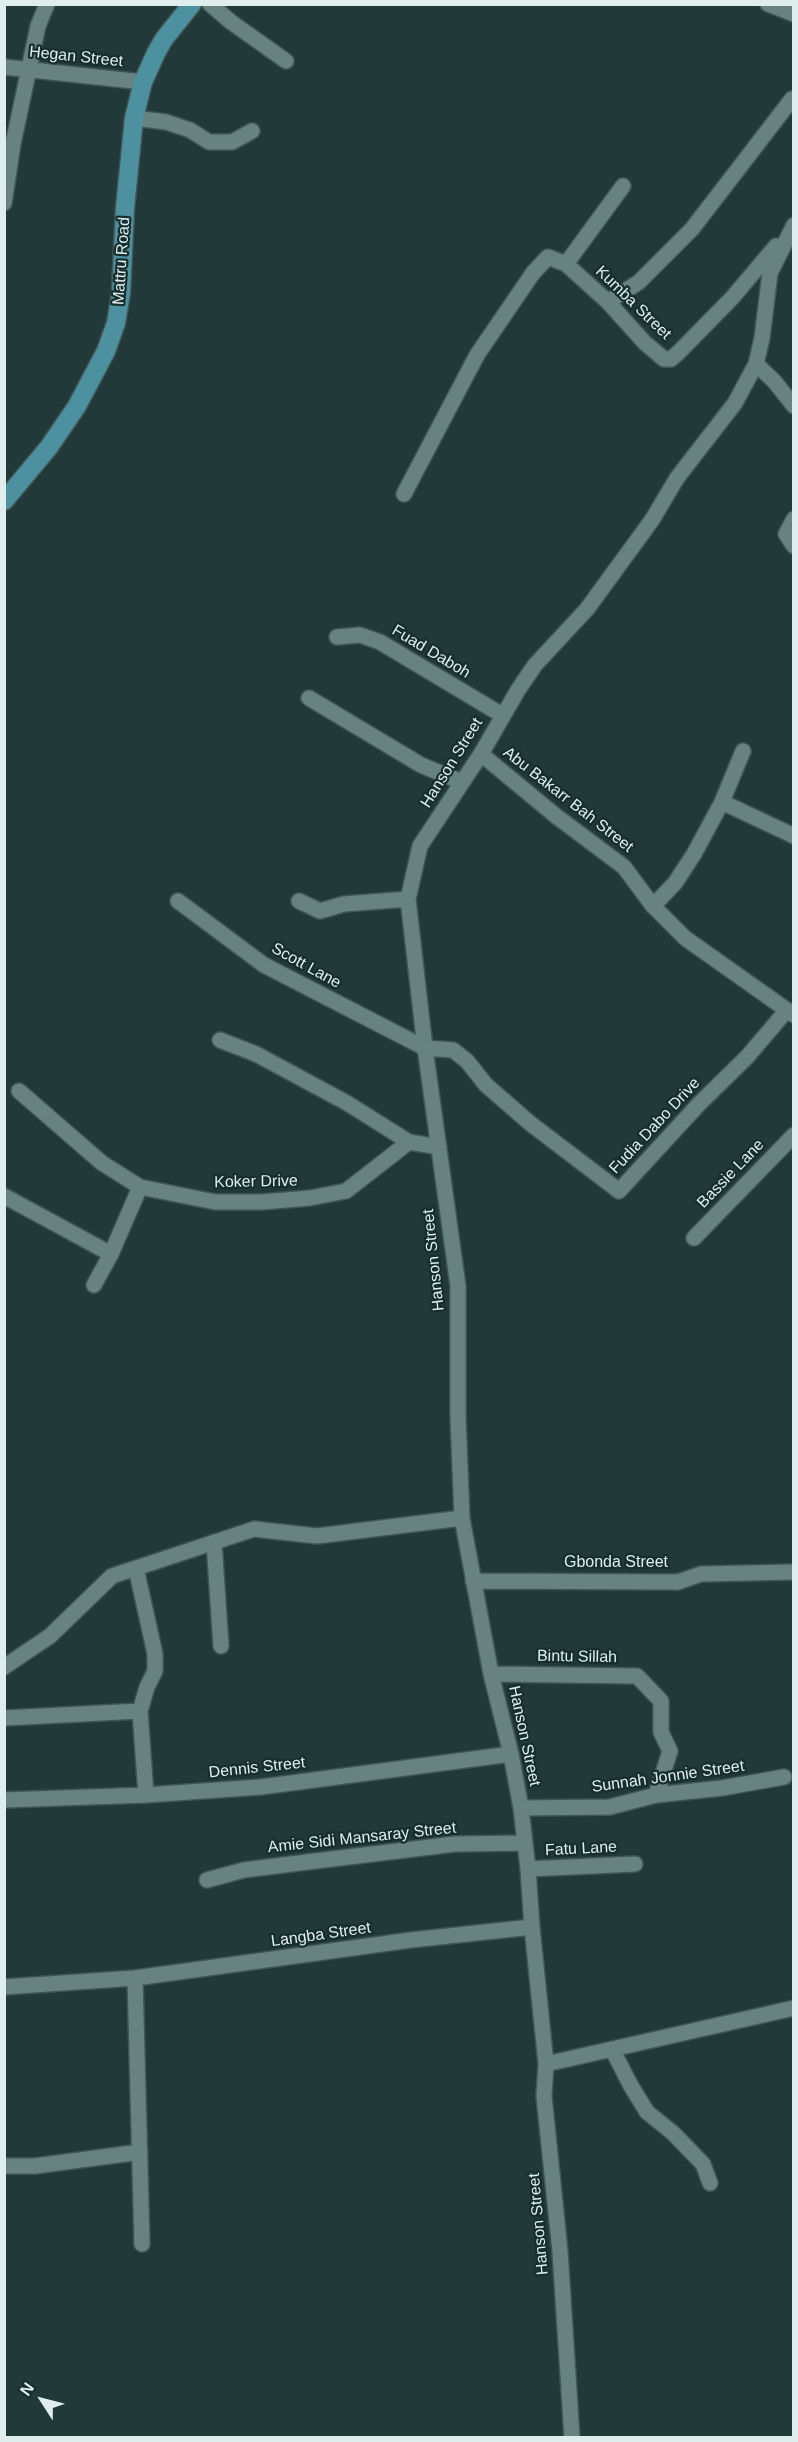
<!DOCTYPE html>
<style>
body{margin:0}
#map{position:relative;width:798px;height:2442px;overflow:hidden;background:#223939;font-family:Helvetica,sans-serif}
canvas{display:block}
.frame{position:absolute;inset:0;border:6px solid #dfeded;pointer-events:none}
.north{position:absolute;left:12px;top:2370px;width:60px;height:60px;-webkit-text-stroke:4px #172e2e;paint-order:stroke;rotate:306deg;font-size:16px;font-weight:700;line-height:24px;text-align:center;color:#dfeded}
.north::after{content:'';display:block;margin:auto;width:21px;height:27px;background:#dfeded;clip-path:polygon(50% 0,100% 100%,50% 72%,0 100%)}
</style>
<div id="map">
<canvas width="798" height="2442"></canvas>
<div class="frame"></div>
<div class="north">N</div>
</div>
<script>
const g = document.querySelector('canvas').getContext('2d');
g.lineJoin = 'round';
function toPath(rows) {
  const path = new Path2D();
  for (const r of rows) {
    path.moveTo(r[0], r[1]);
    for (let i = 2; i < r.length; i += 2) path.lineTo(r[i], r[i + 1]);
  }
  return path;
}
function stroke(path, color, width, dash) {
  g.strokeStyle = color;
  g.lineWidth = width;
  g.lineCap = dash ? 'butt' : 'round';
  g.setLineDash(dash || []);
  g.stroke(path);
}
function label(font, color, halo, rows, align = 'center') {
  g.font = font + ' Helvetica,sans-serif';
  g.lineWidth = 4.5;
  g.setLineDash([]);
  g.textBaseline = 'middle';
  g.strokeStyle = halo;
  g.fillStyle = color;
  for (const [text, x, y, turn = 0] of rows) {
    g.save();
    g.translate(x, y);
    g.rotate((+turn || 0) * Math.PI / 180);
    g.textAlign = isNaN(turn) ? turn : align;
    if (halo) g.strokeText(text, 0, 0);
    g.fillText(text, 0, 0);
    g.restore();
  }
}
const minor = toPath([
 [210,4,231,22,286,61],
 [768,4,794,14],
 [4,67,143,82],
 [134,118,166,122,190,130,209,142,232,142,252,131],
 [623,186,566,264,608,302,645,343,664,359,671,359,679,352,732,298,776,246],
 [4,203,13,144,38,26,47,4],
 [608,302,639,282,692,229,792,99],
 [756,364,774,381,794,406],
 [404,494,477,355,533,273,548,257,566,264],
 [794,519,786,534,794,546],
 [337,637,360,635,380,642,502,715],
 [309,698,421,765,462,782],
 [481,754,556,816,624,867,653,906,685,938,794,1015],
 [722,802,794,836],
 [178,901,264,965,425,1048,453,1050,467,1061,486,1085,531,1124,619,1191,699,1104,747,1057,787,1010],
 [299,901,320,911,344,904,408,899],
 [653,906,675,883,694,854,722,802,743,751],
 [220,1040,256,1054,347,1103,409,1142],
 [19,1091,102,1163,140,1187,215,1202,262,1202,310,1198,346,1191,409,1142,439,1147],
 [4,1196,111,1254],
 [694,1238,794,1135],
 [94,1285,111,1254,140,1187],
 [214,1542,221,1646],
 [136,1568,155,1654,155,1671,147,1687,140,1711,146,1795],
 [473,1581,678,1582,701,1574,794,1572],
 [4,1667,50,1636,112,1576,221,1540,254,1529,317,1536,462,1518],
 [491,1674,637,1676,661,1701,661,1732,670,1751,656,1795],
 [4,1718,140,1711],
 [4,1800,146,1795,261,1787,511,1754],
 [521,1808,610,1807,656,1795,722,1788,784,1777],
 [528,1869,635,1864],
 [207,1880,244,1870,307,1862,455,1844,524,1843],
 [4,1987,135,1978],
 [612,2049,631,2086,647,2112,673,2133,703,2164,710,2183],
 [546,2064,794,2008],
 [4,2166,35,2166,140,2152],
 [142,2244,135,1978,411,1940,532,1927],
 [572,2438,560,2251,544,2096,546,2064,532,1927,528,1869,521,1808,511,1754,491,1674,462,1518,458,1417,458,1286,425,1048,408,899,420,846,481,754,518,690,535,665,587,609,652,520,677,478,735,403,756,364,762,338,770,273,794,225]
]);
const major = toPath([
 [4,501,49,447,77,406,106,351,116,323,121,293,125,208,134,118,143,82,156,53,164,39,192,4]
]);
stroke(minor, '#405555', 18);
stroke(major, '#405555', 21);
stroke(minor, '#688281', 15);
stroke(major, '#4d91a1', 18);
label('16px', '#dfeded', '#172e2e', [
 ["Hegan Street",76,57,6],
 ["Mattru Road",122,261,-86],
 ["Kumba Street",633,303,44],
 ["Fuad Daboh",431,652,31],
 ["Hanson Street",452,763,-58],
 ["Abu Bakarr Bah Street",568,800,38],
 ["Scott Lane",306,966,29],
 ["Fudia Dabo Drive",655,1126,-47],
 ["Bassie Lane",731,1174,-46],
 ["Koker Drive",256,1182,-1],
 ["Hanson Street",434,1260,-96],
 ["Gbonda Street",616,1563],
 ["Bintu Sillah",577,1657,1],
 ["Hanson Street",524,1736,78],
 ["Dennis Street",257,1768,-6],
 ["Sunnah Jonnie Street",668,1777,-8],
 ["Amie Sidi Mansaray Street",362,1838,-6],
 ["Fatu Lane",581,1849,-3],
 ["Langba Street",321,1935,-8],
 ["Hanson Street",539,2224,-95]
]);
</script>
